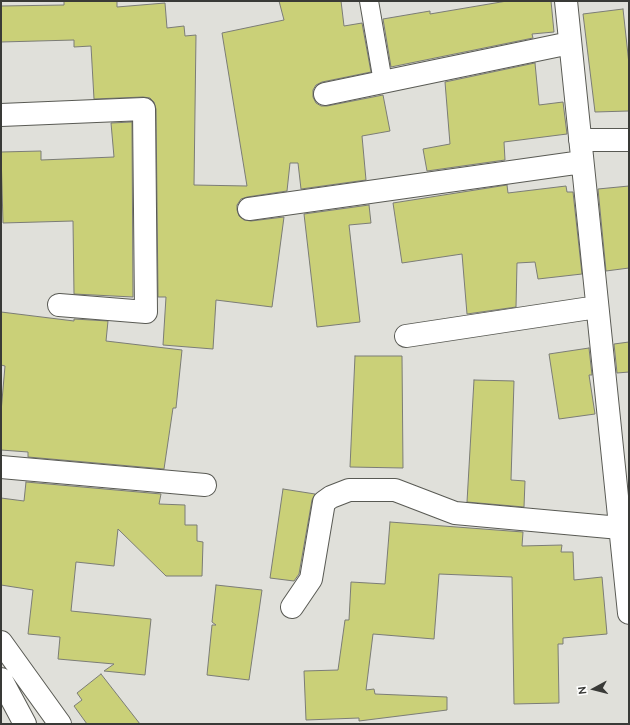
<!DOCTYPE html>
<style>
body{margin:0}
#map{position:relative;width:630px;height:725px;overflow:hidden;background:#e0e0da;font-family:Ubuntu,sans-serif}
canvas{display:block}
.frame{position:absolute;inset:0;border:2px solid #393a37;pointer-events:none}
.north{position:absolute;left:574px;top:669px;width:40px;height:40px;-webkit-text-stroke:3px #fffffe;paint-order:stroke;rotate:263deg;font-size:11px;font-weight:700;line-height:16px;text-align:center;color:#393a37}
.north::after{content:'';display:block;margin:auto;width:14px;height:18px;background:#393a37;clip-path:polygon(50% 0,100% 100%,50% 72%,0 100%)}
</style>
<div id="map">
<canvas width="630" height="725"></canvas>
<div class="frame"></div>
<div class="north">N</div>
</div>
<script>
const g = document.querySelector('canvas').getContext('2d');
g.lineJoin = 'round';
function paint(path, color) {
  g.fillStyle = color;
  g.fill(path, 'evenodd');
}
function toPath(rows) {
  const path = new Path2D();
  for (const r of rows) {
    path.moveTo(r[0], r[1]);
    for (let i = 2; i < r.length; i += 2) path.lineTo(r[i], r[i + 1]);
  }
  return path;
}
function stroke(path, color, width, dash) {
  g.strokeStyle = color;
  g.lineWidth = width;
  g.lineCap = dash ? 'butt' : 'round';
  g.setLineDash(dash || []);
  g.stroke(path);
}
const building = toPath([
 [64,1,117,1,117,7,165,3,167,28,184,26,185,36,196,35,194,185,247,186,222,33,284,20,279,1,341,1,344,26,362,23,371,72,322,82,316,85,313,90,313,97,316,103,321,106,327,106,383,95,390,131,362,136,366,180,301,189,298,163,290,163,287,191,247,197,241,199,237,205,237,210,239,216,244,220,251,221,284,217,272,307,216,300,213,349,163,345,166,297,158,297,156,109,154,102,150,98,143,97,94,99,91,46,74,47,74,40,1,42,1,6,64,5,64,1],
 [507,1,551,1,554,32,532,34,533,38,391,67,383,19,430,11,430,14,507,1],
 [623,9,629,64,629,111,595,112,583,14,623,9],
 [535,63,539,105,563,102,567,134,504,142,505,160,427,171,423,149,450,144,445,82,535,63],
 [132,122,133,297,74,294,73,221,3,223,1,152,41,151,41,160,114,157,111,123,132,122],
 [507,185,508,193,566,186,567,192,573,192,582,274,538,279,535,262,517,263,516,307,467,314,462,254,402,263,393,203,507,185],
 [629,186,629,268,606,271,598,189,629,186],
 [369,205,371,223,349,225,360,322,317,327,304,214,369,205],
 [1,312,74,321,74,319,108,321,106,341,182,350,176,408,173,408,164,469,28,457,28,452,1,450,1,412,5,366,1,365,1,312],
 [629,342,629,372,617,373,614,344,629,342],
 [589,348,592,375,589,375,595,414,559,419,549,354,589,348],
 [355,356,402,356,403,468,350,467,355,356],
 [474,380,514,381,511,480,525,481,524,507,467,502,474,380],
 [26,482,161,494,159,504,185,505,185,525,197,525,197,541,203,542,202,576,166,576,118,529,114,566,76,562,71,611,151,619,145,675,104,671,114,664,58,659,60,637,28,634,33,590,1,585,1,498,24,501,26,482],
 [283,489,315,494,312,500,299,574,294,581,270,578,283,489],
 [390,522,523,532,522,546,562,545,561,552,573,552,574,580,602,577,607,634,563,638,563,644,558,644,559,703,514,704,512,577,439,574,434,639,373,634,366,690,374,689,375,694,447,697,447,710,359,721,359,718,306,720,304,671,338,670,345,620,349,620,351,582,385,584,390,522],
 [216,585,262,590,249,680,207,675,212,625,216,625,212,622,216,585],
 [101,674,140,724,87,724,74,706,82,700,77,693,101,674]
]);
paint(building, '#cad078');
stroke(building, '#7b7c76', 1);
const lane = toPath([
 [369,1,383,82]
]);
const street = toPath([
 [566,1,629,613],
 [325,94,570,43],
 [1,115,144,109,146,312,59,305],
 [580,140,629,140],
 [249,209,582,162],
 [406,336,597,307],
 [1,467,205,485],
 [292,607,311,579,324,502,331,497,349,490,395,490,455,513,620,528],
 [1,642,60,724],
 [1,679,25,724]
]);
stroke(lane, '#595a54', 20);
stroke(street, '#595a54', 24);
stroke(lane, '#fff', 18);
stroke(street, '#fff', 22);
</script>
